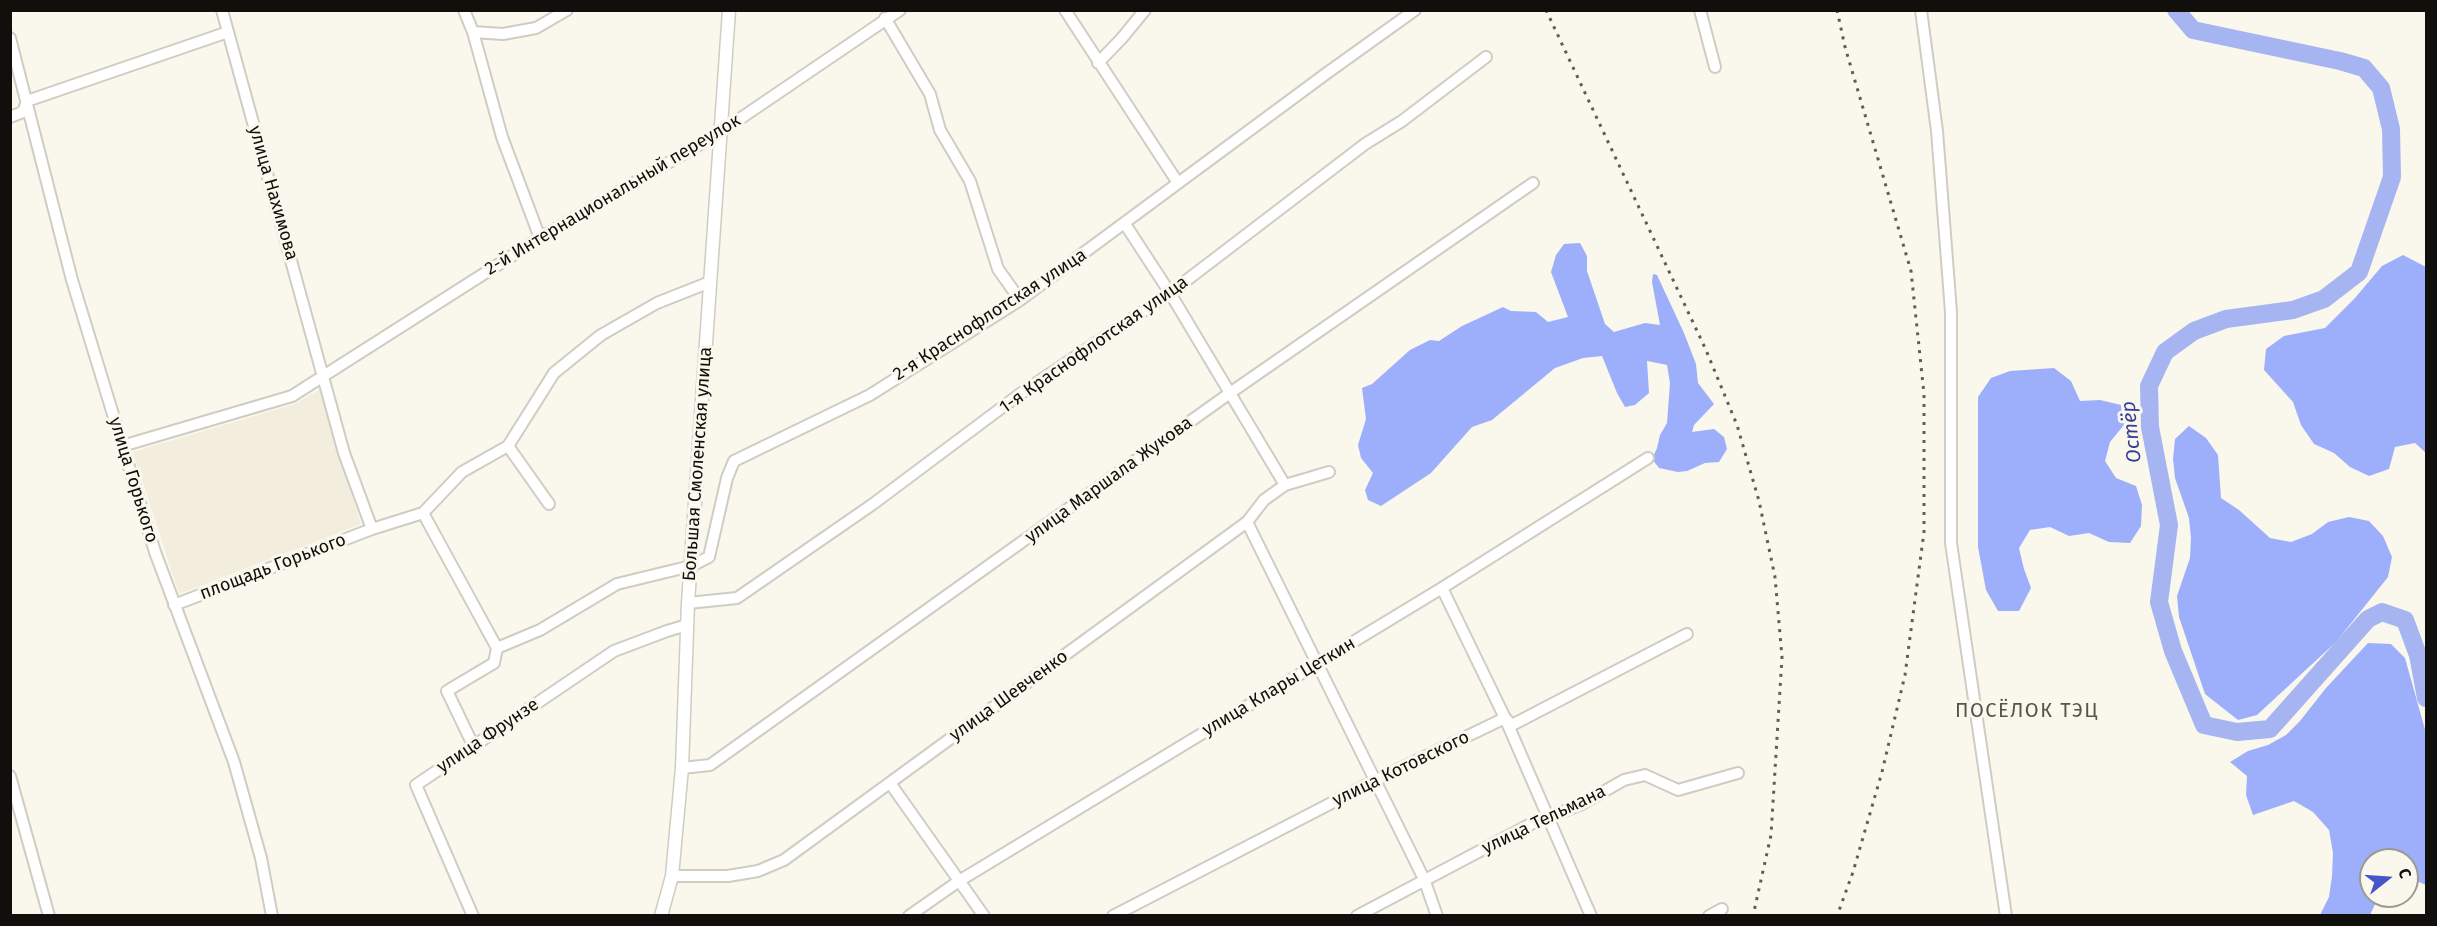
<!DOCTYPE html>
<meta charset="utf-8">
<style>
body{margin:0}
#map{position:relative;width:2437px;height:926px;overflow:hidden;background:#faf7ed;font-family:"Fira Sans",sans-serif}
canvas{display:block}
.frame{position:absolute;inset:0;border:12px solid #100f0c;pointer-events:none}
.north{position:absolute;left:2359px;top:848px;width:60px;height:60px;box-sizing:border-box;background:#faf7ed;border:2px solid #9c9a93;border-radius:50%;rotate:73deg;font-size:16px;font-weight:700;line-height:24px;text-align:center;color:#100f0c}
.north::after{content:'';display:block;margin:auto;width:21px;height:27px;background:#4855ca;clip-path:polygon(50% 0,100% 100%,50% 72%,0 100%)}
</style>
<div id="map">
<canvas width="2437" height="926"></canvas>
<div class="frame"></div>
<div class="north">С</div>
</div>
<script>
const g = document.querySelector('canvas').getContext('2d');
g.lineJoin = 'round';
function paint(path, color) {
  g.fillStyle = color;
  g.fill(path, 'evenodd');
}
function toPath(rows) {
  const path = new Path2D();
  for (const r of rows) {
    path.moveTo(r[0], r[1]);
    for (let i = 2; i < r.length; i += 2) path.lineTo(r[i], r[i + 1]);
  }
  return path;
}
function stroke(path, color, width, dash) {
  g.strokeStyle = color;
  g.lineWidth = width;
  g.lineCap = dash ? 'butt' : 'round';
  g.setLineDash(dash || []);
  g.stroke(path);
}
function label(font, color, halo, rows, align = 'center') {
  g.font = font + ' "Fira Sans",sans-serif';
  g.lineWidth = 6;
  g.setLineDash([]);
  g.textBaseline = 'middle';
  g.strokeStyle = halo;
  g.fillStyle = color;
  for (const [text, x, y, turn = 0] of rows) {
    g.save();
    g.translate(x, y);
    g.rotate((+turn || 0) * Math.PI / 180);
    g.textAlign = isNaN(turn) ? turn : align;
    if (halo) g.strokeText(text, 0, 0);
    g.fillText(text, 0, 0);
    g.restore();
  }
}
paint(toPath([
 [319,390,361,524,179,594,133,452,295,404]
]), '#f2eddc');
paint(toPath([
 [1580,243,1587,256,1587,271,1605,324,1614,332,1645,323,1660,325,1652,282,1653,274,1657,275,1684,333,1696,364,1698,383,1714,404,1694,425,1692,432,1714,429,1724,437,1727,449,1719,462,1705,463,1687,471,1678,472,1659,468,1652,459,1657,448,1660,435,1667,423,1670,383,1667,365,1647,361,1649,393,1635,405,1625,407,1617,393,1602,356,1583,358,1555,368,1492,420,1472,427,1431,473,1381,506,1368,500,1365,490,1373,473,1361,458,1358,445,1366,419,1362,388,1372,384,1410,350,1430,340,1439,341,1462,326,1503,307,1511,311,1536,312,1548,322,1568,317,1551,272,1556,255,1564,244],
 [2403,255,2426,267,2426,453,2415,443,2395,447,2389,469,2369,476,2350,467,2334,453,2314,444,2301,425,2293,402,2264,370,2266,349,2284,336,2325,328,2355,298,2382,266],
 [2054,368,2071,381,2080,401,2100,400,2121,405,2124,425,2110,442,2105,461,2116,478,2136,486,2142,505,2141,526,2130,543,2109,542,2089,533,2069,536,2050,527,2030,530,2019,548,2024,569,2031,588,2019,611,1998,611,1986,590,1978,547,1978,397,1991,378,2010,371],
 [2189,426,2206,438,2218,455,2221,498,2239,510,2270,538,2291,542,2312,534,2328,522,2349,517,2369,521,2383,536,2392,557,2388,577,2336,642,2257,715,2238,720,2205,694,2179,617,2177,596,2190,558,2191,538,2189,518,2175,478,2173,459,2175,439],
 [2368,643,2391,644,2405,658,2426,733,2426,885,2407,877,2407,860,2371,860,2371,896,2379,896,2370,915,2320,915,2329,897,2332,876,2333,853,2329,830,2313,812,2294,801,2253,815,2246,795,2247,776,2230,762,2248,751,2268,745,2286,735,2300,721,2326,688]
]), '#9daffb');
stroke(toPath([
 [2176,10,2193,30,2340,61,2364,68,2381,88,2391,129,2392,177,2359,272,2324,299,2293,310,2226,319,2194,331,2165,352,2149,386,2150,427,2169,525,2159,602,2173,651,2204,725,2237,732,2270,729,2368,619,2382,612,2405,620,2418,655,2426,698]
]), '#a6b5f2', 18);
const minor = toPath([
 [222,10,344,453,372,529],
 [464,10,473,32,502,137,540,238],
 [1065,10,1178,183],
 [1700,10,1715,67],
 [1921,10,1937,131,1951,312,1951,543,2006,916],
 [885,18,930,94,940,130,970,181,998,269,1020,300],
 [473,32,503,34,536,28,567,10],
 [10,38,72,280,155,552,234,762,261,858,272,916],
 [1098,63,1122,38,1145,10],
 [10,117,23,112,27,101,228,32],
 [1125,224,1170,293,1285,485],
 [122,446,292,396,540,238,719,133,900,10],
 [508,446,549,504],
 [423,513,497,648],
 [1247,522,1424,879,1437,916],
 [1442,588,1505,718,1591,916],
 [688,603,737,598,873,504,1020,394,1170,293,1365,144,1402,121,1486,57],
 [174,605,372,529,423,513,462,472,508,446,554,373,601,335,657,303,710,282],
 [473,745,447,691,494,663,497,648,540,630,617,584,691,566,709,557,727,478,734,461,870,395,1020,300,1327,73,1415,10],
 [682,768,710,765,1230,393,1533,183],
 [10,776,49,916],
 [890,783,984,916],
 [672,876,728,876,758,871,784,860,1247,522,1264,500,1285,485,1329,472],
 [473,916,416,785,614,651,667,631,687,625],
 [909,916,959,881,1442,588,1648,458],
 [1113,916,1374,781,1505,718,1512,725,1687,634],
 [1357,916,1546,816,1552,816,1582,804,1624,780,1645,775,1678,790,1738,773],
 [1709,916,1722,909]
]);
const major = toPath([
 [661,916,672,876,682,768,688,603,729,10]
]);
stroke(minor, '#cfcdc3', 14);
stroke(major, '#cfcdc3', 15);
stroke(minor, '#fff', 10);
stroke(major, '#fff', 12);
stroke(toPath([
 [1546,10,1706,350,1737,425,1759,501,1775,577,1782,657,1771,835,1753,916],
 [1837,10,1845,47,1911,271,1924,394,1924,532,1905,675,1882,772,1853,872,1837,916]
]), '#5f5d58', 3, [3, 6]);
label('18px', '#100f0c', '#faf7ed', [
 ["улица Нахимова",273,193,74],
 ["2-й Интернациональный переулок",613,195,-31],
 ["2-я Краснофлотская улица",990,315,-33],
 ["1-я Краснофлотская улица",1094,345,-35],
 ["Большая Смоленская улица",698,464,-86],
 ["улица Горького",133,480,73],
 ["улица Маршала Жукова",1109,480,-36],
 ["площадь Горького",273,567,-21],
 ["улица Клары Цеткин",1279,687,-31],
 ["улица Шевченко",1009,696,-36],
 ["улица Фрунзе",488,736,-34],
 ["улица Котовского",1401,769,-26],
 ["улица Тельмана",1544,820,-26]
]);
label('italic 20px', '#343e95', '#faf7ed', [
 ["Остёр",2132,432,-96]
]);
g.letterSpacing = '1.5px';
label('20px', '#57544d', '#faf7ed', [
 ["ПОСЁЛОК ТЭЦ",2027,711]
]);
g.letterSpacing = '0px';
</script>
